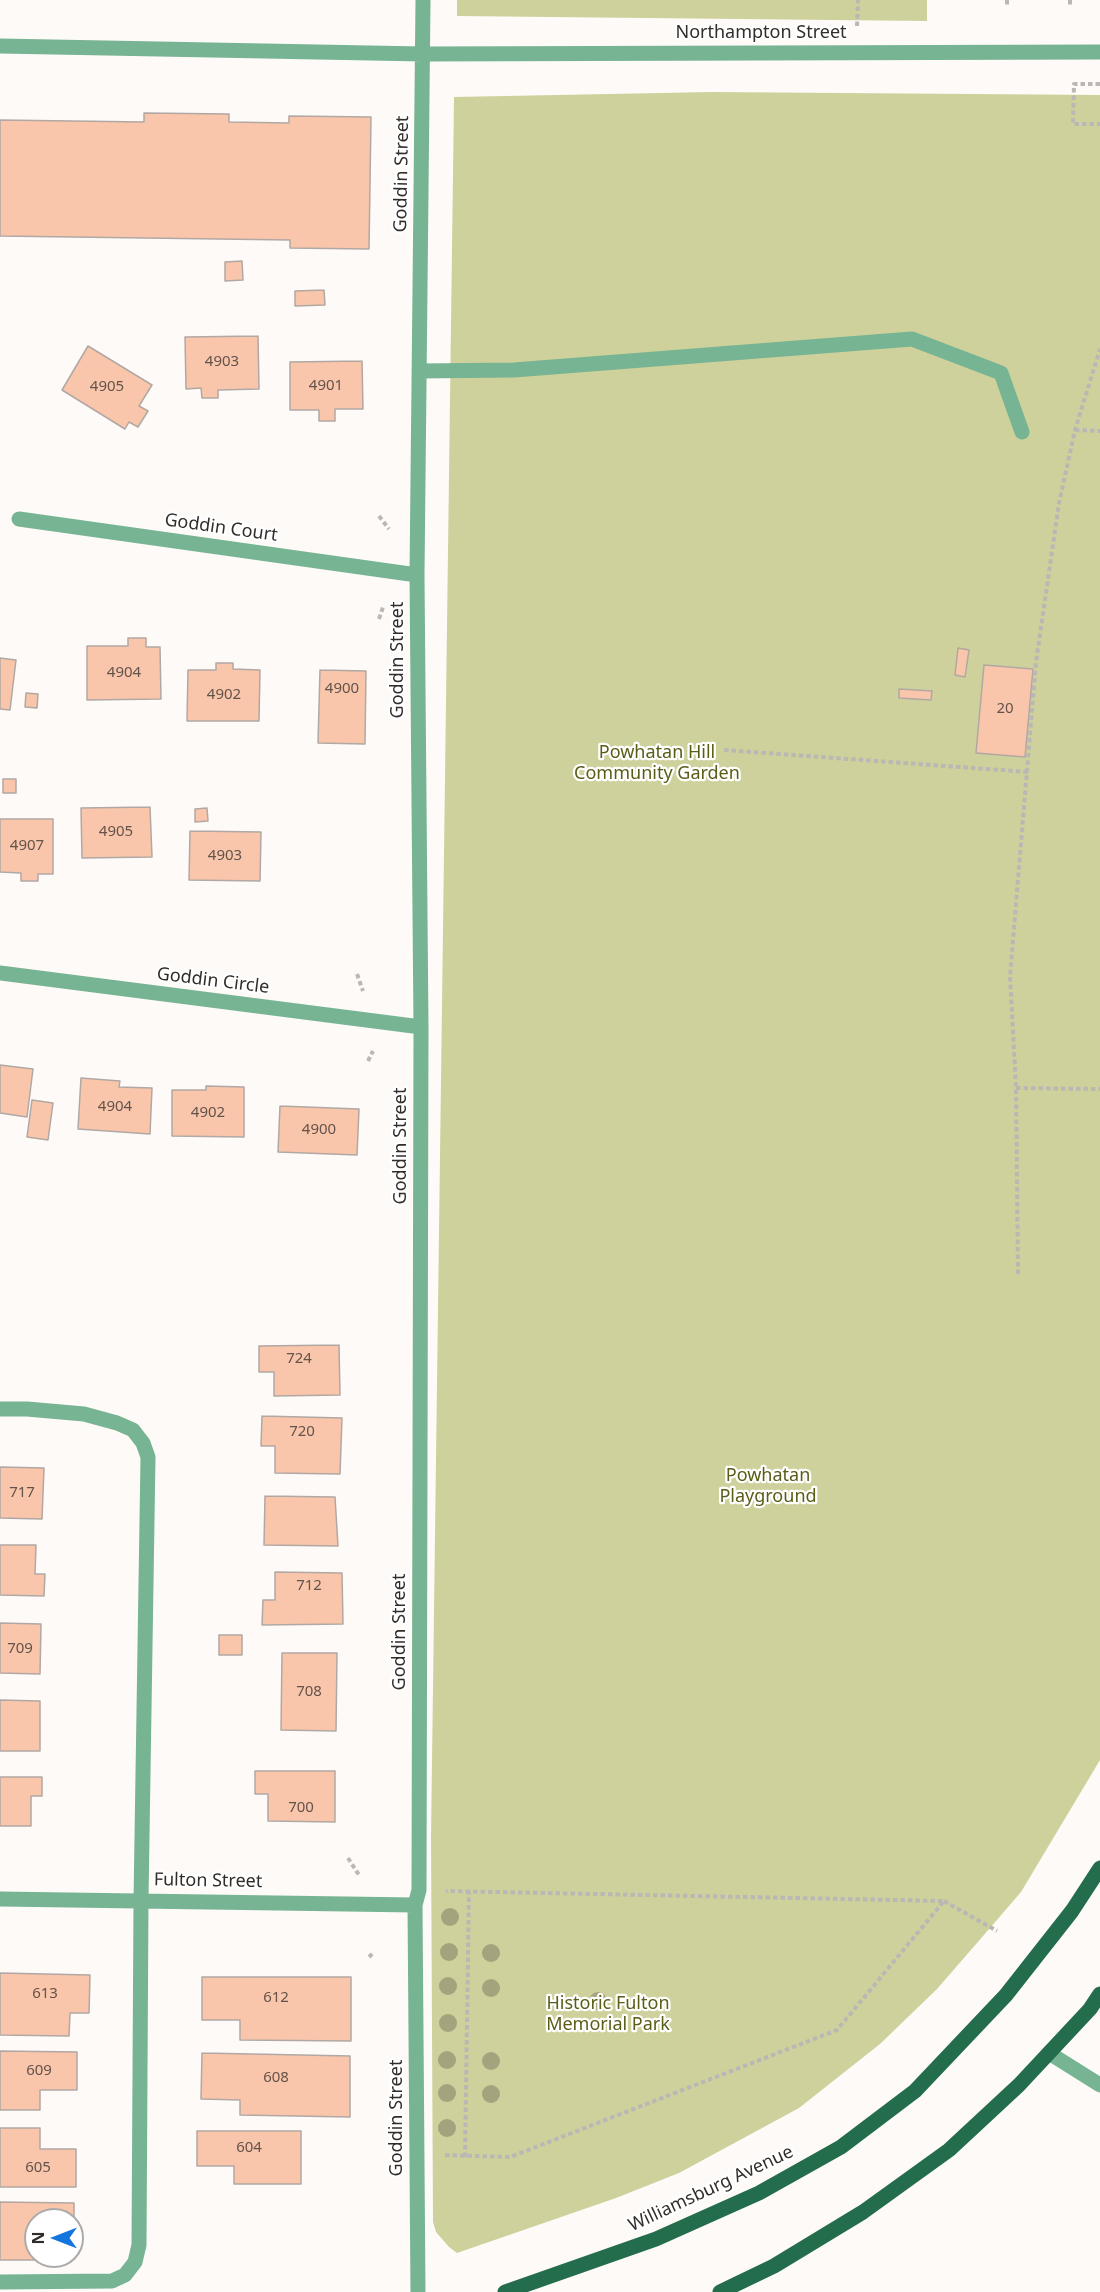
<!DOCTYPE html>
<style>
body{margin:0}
#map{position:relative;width:1100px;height:2292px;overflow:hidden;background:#fefaf8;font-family:"Noto Sans",sans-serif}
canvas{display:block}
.north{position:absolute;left:24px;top:2208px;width:60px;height:60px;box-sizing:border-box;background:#fff;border:2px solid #adabaa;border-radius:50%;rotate:270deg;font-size:16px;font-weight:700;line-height:24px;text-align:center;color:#312d2b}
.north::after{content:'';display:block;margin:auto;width:21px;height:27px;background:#1575de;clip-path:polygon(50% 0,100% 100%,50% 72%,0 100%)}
</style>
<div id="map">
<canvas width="1100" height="2292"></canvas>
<div class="north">N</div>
</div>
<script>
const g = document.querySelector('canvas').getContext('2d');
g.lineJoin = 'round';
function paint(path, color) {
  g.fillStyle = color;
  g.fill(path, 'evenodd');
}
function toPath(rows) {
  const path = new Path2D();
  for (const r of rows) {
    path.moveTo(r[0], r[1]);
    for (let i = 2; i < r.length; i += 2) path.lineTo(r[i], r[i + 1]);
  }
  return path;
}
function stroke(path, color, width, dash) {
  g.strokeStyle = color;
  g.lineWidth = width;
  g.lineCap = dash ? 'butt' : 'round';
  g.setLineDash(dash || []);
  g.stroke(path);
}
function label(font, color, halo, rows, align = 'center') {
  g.font = font + ' "Noto Sans",sans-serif';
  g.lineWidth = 4.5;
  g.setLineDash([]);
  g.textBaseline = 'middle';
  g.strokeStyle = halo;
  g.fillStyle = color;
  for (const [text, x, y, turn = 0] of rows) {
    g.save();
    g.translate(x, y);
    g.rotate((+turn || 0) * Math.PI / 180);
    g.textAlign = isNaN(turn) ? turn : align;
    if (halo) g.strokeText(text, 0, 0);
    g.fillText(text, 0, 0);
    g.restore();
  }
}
paint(toPath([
 [457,0,927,0,927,21,457,16],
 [712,92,1100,95,1100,1760,1021,1892,990,1928,937,1989,880,2044,799,2108,679,2173,616,2198,457,2253,449,2247,436,2232,433,2222,431,1837,454,97]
]), '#ced19b');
const building = toPath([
 [144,113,229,114,229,122,289,123,289,116,371,117,369,249,290,248,290,240,0,236,0,120,144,122,144,113],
 [242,261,243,280,225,281,225,262,242,261],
 [324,290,325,305,295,306,295,291,324,290],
 [258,336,259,389,218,390,218,398,202,398,201,388,186,389,185,337,258,336],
 [88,346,152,385,139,406,148,411,138,427,129,422,125,429,62,390,88,346],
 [362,361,363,409,335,409,335,421,319,421,319,410,290,410,290,362,362,361],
 [128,638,146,638,146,647,160,647,161,699,87,700,87,646,128,646,128,638],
 [958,648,969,650,965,677,955,675,958,648],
 [0,658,16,660,10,710,0,709,0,658],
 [216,663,233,663,233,669,260,670,259,721,187,721,188,670,216,670,216,663],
 [984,665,1033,669,1025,757,976,753,984,665],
 [320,670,366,671,365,744,318,743,320,670],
 [899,689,932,691,931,700,899,698,899,689],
 [26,693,38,694,37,708,25,707,26,693],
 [3,779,16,779,16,793,3,793,3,779],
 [150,807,152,857,82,858,81,808,150,807],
 [207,808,208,821,195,822,195,809,207,808],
 [0,819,53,819,53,874,38,874,38,881,21,881,21,873,0,872,0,819],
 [190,831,261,832,260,881,189,880,190,831],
 [0,1065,33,1069,27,1117,0,1113,0,1065],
 [81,1078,120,1081,119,1087,152,1088,150,1134,78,1129,81,1078],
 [206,1086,244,1087,244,1137,172,1136,172,1090,206,1090,206,1086],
 [32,1100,53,1103,48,1140,27,1137,32,1100],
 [280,1106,359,1109,357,1155,278,1152,280,1106],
 [339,1345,340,1395,274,1396,274,1372,259,1372,259,1346,339,1345],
 [262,1416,342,1418,340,1474,275,1473,275,1446,261,1446,262,1416],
 [0,1467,44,1468,42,1519,0,1518,0,1467],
 [265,1496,335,1497,338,1546,264,1545,265,1496],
 [0,1545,36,1545,35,1574,45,1574,44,1596,0,1595,0,1545],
 [275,1572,342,1573,343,1624,262,1625,263,1600,275,1600,275,1572],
 [0,1623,41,1624,40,1674,0,1673,0,1623],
 [219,1635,242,1635,242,1655,219,1655,219,1635],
 [282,1653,337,1653,336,1731,281,1730,282,1653],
 [0,1700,40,1701,40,1751,0,1751,0,1700],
 [255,1771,335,1771,335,1822,268,1821,268,1794,255,1794,255,1771],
 [0,1777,42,1777,42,1796,31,1796,31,1826,0,1826,0,1777],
 [0,1973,90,1975,89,2013,70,2013,69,2036,0,2035,0,1973],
 [202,1977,351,1977,351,2041,240,2040,240,2020,202,2020,202,1977],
 [0,2051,77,2052,77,2090,40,2090,40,2110,0,2110,0,2051],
 [202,2053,350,2056,350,2117,240,2115,240,2100,201,2099,202,2053],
 [0,2128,40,2128,40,2149,76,2149,76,2187,0,2187,0,2128],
 [197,2131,301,2131,301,2184,234,2184,234,2166,197,2166,197,2131],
 [0,2202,74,2203,74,2244,72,2244,72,2220,36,2220,37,2260,0,2260,0,2202]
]);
paint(building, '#fac6ab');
stroke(building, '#b1a8a3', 1.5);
stroke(toPath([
 [1007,0,1007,6],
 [1070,0,1070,6],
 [857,26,858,0],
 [1100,84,1074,84,1073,124,1100,124],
 [1075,430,1100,431],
 [379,516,389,529],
 [379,619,383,607],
 [724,750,1028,772],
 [357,974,363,991],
 [368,1061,373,1051],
 [1016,1088,1100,1089],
 [1018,1274,1016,1088,1010,976,1036,662,1059,503,1075,430,1100,349],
 [348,1858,359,1875],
 [944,1901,997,1931],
 [369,1957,374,1952],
 [445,2155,510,2157,837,2030,944,1901,446,1891],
 [465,2157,469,1891]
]), '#bbb7b5', 4, [4.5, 3]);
stroke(toPath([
 [0,46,423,54,1100,52],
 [419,371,514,370,912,339,1001,373,1022,432],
 [19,519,417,575],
 [0,973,421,1027],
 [0,1409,27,1409,84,1414,117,1423,133,1430,143,1443,148,1457,141,1900,139,2245,135,2262,125,2275,112,2281,0,2282],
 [0,1899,415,1905],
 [1049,2053,1100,2085],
 [418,2292,415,1905,419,1890,421,1027,417,575,423,0]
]), '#77b493', 15);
stroke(toPath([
 [505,2292,656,2239,759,2193,841,2147,915,2091,1006,1995,1072,1911,1100,1868],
 [720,2292,774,2266,863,2212,949,2150,1019,2085,1090,2009,1100,1994]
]), '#246d4c', 15);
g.fillStyle = '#a4a37d';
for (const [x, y] of [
 [450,1917],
 [449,1952],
 [491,1953],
 [448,1986],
 [491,1988],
 [598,2001],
 [448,2023],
 [447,2060],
 [491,2061],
 [447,2093],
 [491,2094],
 [447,2128]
]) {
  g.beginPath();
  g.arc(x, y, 9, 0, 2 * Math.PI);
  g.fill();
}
label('15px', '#63534b', null, [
 ["4903",222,362],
 ["4901",326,386],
 ["4905",107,387],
 ["4904",124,673],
 ["4900",342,689],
 ["4902",224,695],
 ["20",1005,709],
 ["4905",116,832],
 ["4907",27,846],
 ["4903",225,856],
 ["4904",115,1107],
 ["4902",208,1113],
 ["4900",319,1130],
 ["724",299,1359],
 ["720",302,1432],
 ["717",22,1493],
 ["712",309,1586],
 ["709",20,1649],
 ["708",309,1692],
 ["700",301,1808],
 ["613",45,1994],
 ["612",276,1998],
 ["609",39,2071],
 ["608",276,2078],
 ["604",249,2148],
 ["605",38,2168]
]);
label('18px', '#312d2b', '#fff', [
 ["Northampton Street",761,33],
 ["Goddin Street",402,174,-89],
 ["Goddin Court",221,528,8],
 ["Goddin Street",398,660,-90],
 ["Goddin Circle",213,981,7],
 ["Goddin Street",401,1146,-90],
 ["Goddin Street",400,1632,-90],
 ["Fulton Street",208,1881,1],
 ["Goddin Street",397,2118,-90],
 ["Williamsburg Avenue",711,2189,-25]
]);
label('18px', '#5b5c18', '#fff', [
 ["Powhatan Hill",657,753],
 ["Community Garden",657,774],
 ["Powhatan",768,1476],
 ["Playground",768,1497],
 ["Historic Fulton",608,2004],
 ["Memorial Park",608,2025]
]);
</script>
